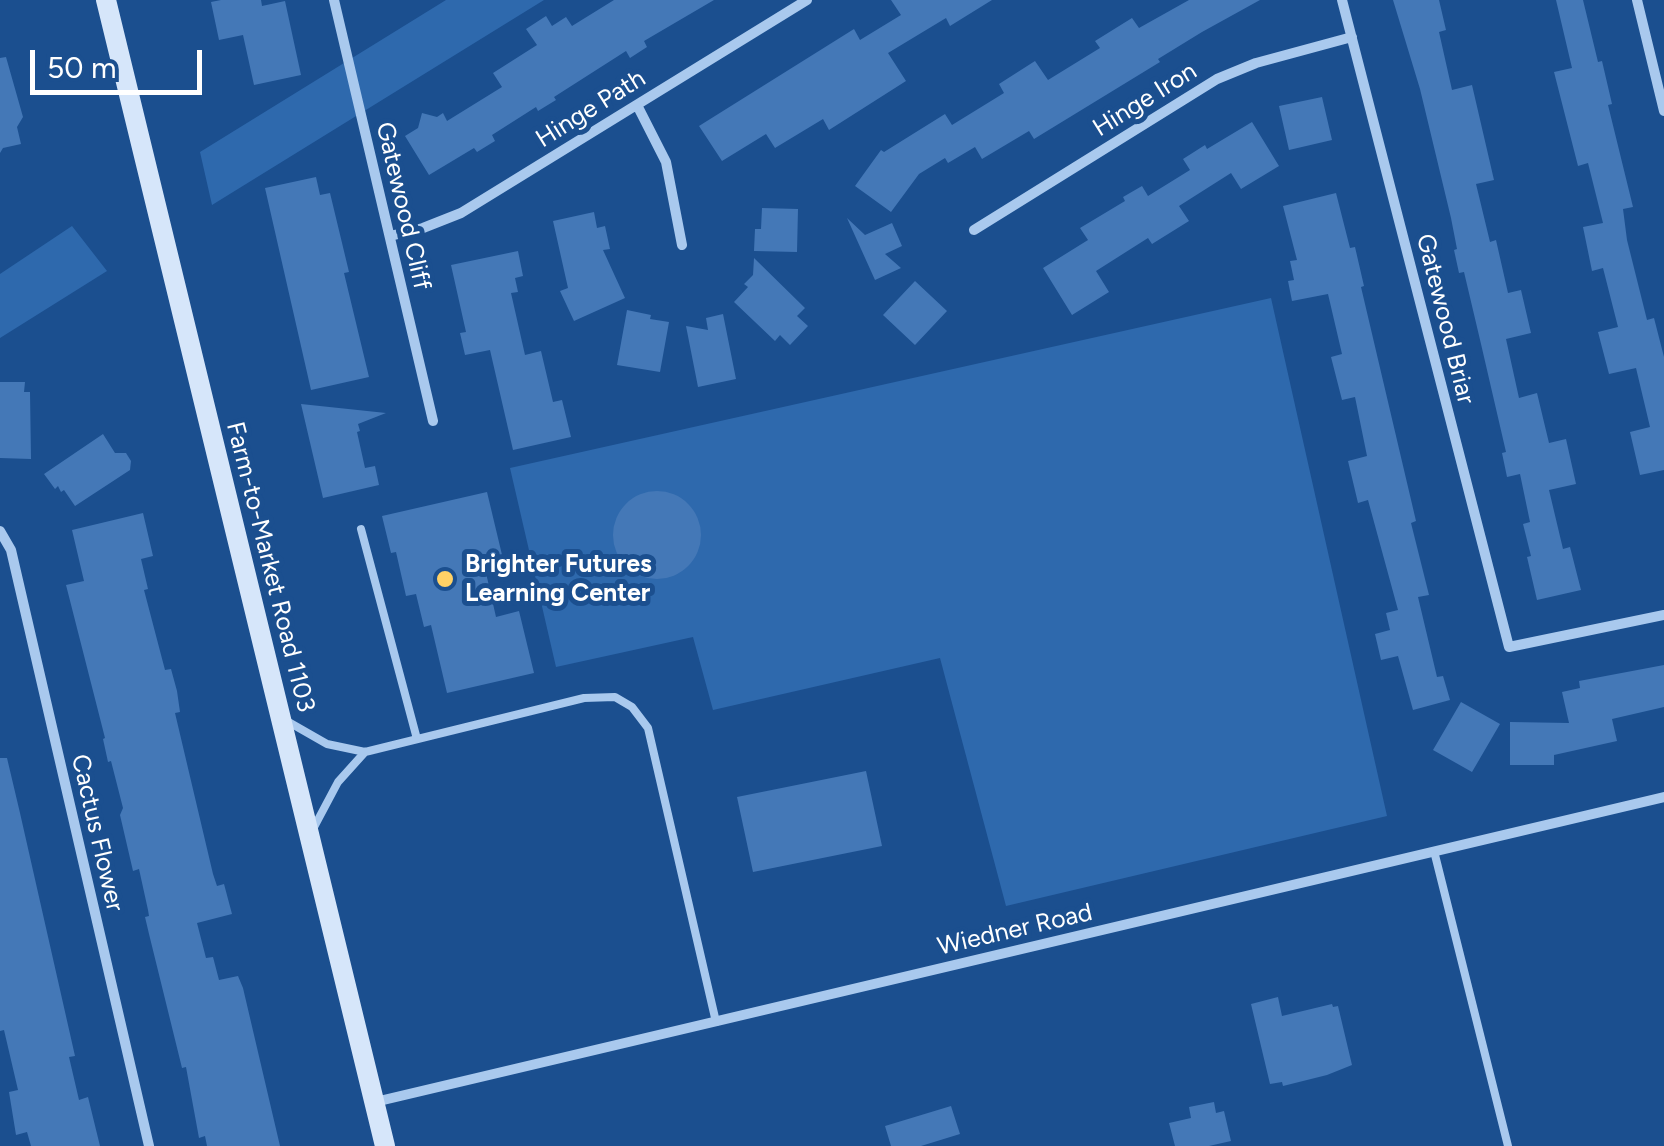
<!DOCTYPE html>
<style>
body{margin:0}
#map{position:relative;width:1664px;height:1146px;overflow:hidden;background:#1b4f8f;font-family:Figtree,sans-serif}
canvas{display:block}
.scale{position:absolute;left:30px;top:50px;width:172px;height:45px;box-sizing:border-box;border:5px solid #fff;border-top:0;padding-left:12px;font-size:30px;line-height:35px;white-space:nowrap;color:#fff;-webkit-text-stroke:8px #1b4f8f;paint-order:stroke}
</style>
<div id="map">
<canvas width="1664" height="1146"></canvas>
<div class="scale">50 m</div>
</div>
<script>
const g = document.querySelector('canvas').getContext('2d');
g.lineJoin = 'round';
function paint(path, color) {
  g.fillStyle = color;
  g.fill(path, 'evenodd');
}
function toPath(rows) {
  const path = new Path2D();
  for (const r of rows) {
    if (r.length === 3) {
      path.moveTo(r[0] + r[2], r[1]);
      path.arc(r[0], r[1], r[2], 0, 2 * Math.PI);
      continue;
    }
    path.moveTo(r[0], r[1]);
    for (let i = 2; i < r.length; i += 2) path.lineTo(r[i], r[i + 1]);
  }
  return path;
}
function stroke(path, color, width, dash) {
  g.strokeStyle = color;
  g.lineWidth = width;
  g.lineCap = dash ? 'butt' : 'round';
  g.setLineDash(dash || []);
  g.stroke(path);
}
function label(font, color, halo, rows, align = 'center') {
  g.font = font + ' Figtree,sans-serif';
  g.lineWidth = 10;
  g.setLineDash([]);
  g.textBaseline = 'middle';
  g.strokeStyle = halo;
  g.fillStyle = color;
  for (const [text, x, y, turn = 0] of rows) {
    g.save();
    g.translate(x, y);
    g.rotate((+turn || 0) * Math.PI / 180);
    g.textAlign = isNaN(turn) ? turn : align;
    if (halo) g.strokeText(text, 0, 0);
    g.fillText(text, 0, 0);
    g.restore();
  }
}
paint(toPath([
 [446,0,544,0,212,205,200,152],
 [72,226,107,271,0,338,0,274],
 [1271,298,1387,816,1006,906,940,658,713,710,693,637,556,667,510,468]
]), '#2e69ad');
paint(toPath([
 [221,0,261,0,262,6,285,1,301,75,254,85,243,35,219,40,211,2],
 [614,0,714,0,644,41,647,47,630,58,626,51,554,97,556,100,538,111,536,107,492,135,495,141,477,152,474,148,429,175,405,136,418,128,422,113,437,117,443,113,447,121,502,87,493,73,537,45,526,29,546,16,552,26,566,17,572,26],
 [891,0,992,0,950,26,946,18,888,53,906,81,829,130,823,119,775,148,766,134,722,161,699,126,854,29,860,40,901,15],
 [1189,0,1260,0,1202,32,1158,59,1160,62,1034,139,1029,131,982,159,975,147,948,163,945,158,919,174,891,212,855,186,881,150,884,152,945,114,952,125,1004,93,999,84,1035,61,1048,80,1100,48,1095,41,1132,18,1139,28],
 [1393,0,1439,0,1446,30,1439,32,1452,90,1472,85,1494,180,1476,184,1490,242,1496,240,1508,293,1521,290,1531,333,1506,339,1519,398,1537,393,1549,443,1566,439,1576,484,1549,490,1563,549,1570,547,1581,590,1537,600,1527,557,1531,556,1523,524,1530,522,1520,474,1507,477,1502,453,1506,452,1481,344,1464,272,1459,273,1454,250,1457,249,1451,218,1420,89],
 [1556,0,1583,0,1598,62,1602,61,1612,104,1608,105,1633,207,1623,209,1627,240,1647,320,1654,318,1664,357,1664,470,1640,475,1630,432,1650,427,1636,368,1609,374,1598,332,1618,327,1603,268,1592,271,1583,227,1603,223,1588,163,1578,166,1554,72,1572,68],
 [6,57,23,117,17,127,21,144,3,148,0,153,0,58],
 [1322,97,1332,140,1289,150,1279,106],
 [1252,122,1279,166,1241,189,1231,173,1179,206,1189,221,1152,244,1148,238,1096,271,1109,292,1072,315,1043,268,1088,240,1080,228,1125,201,1123,197,1142,186,1148,196,1190,170,1183,159,1205,145,1207,149],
 [316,177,320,195,330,193,349,272,344,273,369,377,311,390,265,188],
 [1336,193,1350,248,1355,247,1364,286,1361,287,1416,521,1411,523,1429,595,1418,597,1437,677,1443,676,1450,700,1413,710,1398,656,1381,660,1375,634,1390,630,1386,613,1398,610,1368,500,1358,503,1348,461,1367,456,1355,397,1342,400,1331,357,1342,354,1328,294,1292,301,1288,281,1294,280,1290,261,1297,260,1283,206],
 [762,208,798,209,797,252,754,251,755,229,761,229],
 [594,212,597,228,605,226,610,249,603,250,625,298,574,321,560,291,568,288,553,221],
 [847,218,865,235,892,223,902,246,885,254,901,268,875,280],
 [518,251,523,276,515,278,518,292,511,293,525,355,541,351,553,402,562,400,571,437,513,450,490,350,465,355,460,333,466,332,451,265],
 [754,258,805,308,797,316,808,326,790,345,780,335,775,341,734,302,748,287,744,284,753,275],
 [915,281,947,311,915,345,883,315],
 [627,310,651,315,650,319,669,322,660,372,617,365],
 [723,314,736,379,698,387,686,326,708,330,706,318],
 [0,382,25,382,24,392,30,392,31,459,0,458],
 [301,404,386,413,358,424,360,431,357,432,365,468,375,466,379,485,323,498],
 [103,434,115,453,126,453,131,461,130,470,75,506,64,490,61,492,58,486,55,489,44,474],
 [657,535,44],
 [487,492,503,559,484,564,496,617,519,611,534,673,447,693,431,625,424,627,416,594,406,596,396,552,391,553,382,516],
 [143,513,153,556,141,559,148,589,144,590,165,670,171,669,177,691,180,712,175,713,213,874,217,886,224,884,232,914,197,923,206,958,213,957,219,980,238,976,243,988,280,1146,207,1146,205,1136,199,1138,186,1067,182,1068,149,934,145,917,149,916,148,910,139,869,133,871,120,815,123,808,111,761,108,762,103,739,105,738,66,585,84,581,72,530],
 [1664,665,1664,707,1612,719,1617,741,1554,755,1554,765,1510,765,1510,722,1569,723,1562,692,1580,688,1579,681],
 [1461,702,1500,724,1472,772,1433,750],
 [0,758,7,758,20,813,75,1056,69,1057,79,1100,88,1097,100,1146,31,1146,27,1132,16,1135,9,1092,18,1090,4,1030,0,1031],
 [866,771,882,846,753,872,737,797],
 [1278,997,1282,1016,1332,1004,1333,1007,1338,1006,1352,1065,1327,1075,1283,1086,1282,1082,1270,1084,1251,1004],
 [1214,1102,1216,1113,1224,1111,1231,1141,1209,1146,1175,1146,1169,1123,1191,1118,1189,1107],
 [951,1106,960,1134,921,1146,891,1146,885,1126]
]), '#4478b7');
stroke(toPath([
 [361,529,417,739],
 [285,720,327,744,365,752,584,698,615,697,632,707,648,728,716,1022],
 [312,831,338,782,365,752],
 [1434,851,1508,1146]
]), '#a9c9ee', 8);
stroke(toPath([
 [334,0,433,421],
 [1342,0,1509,647,1664,615],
 [1637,0,1664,111],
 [637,105,666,162,682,245],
 [974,230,1217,79,1256,63,1352,37],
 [390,236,423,228,461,213,807,0],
 [0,531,11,550,149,1146],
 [375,1102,1664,797]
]), '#a9c9ee', 10);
stroke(toPath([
 [106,0,385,1146]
]), '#d6e6fa', 20);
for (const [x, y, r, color] of [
 [445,579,10,"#ffd166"]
]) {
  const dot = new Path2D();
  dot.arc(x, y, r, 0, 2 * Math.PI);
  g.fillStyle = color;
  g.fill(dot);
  stroke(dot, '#1b4f8f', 4);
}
label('25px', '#fff', '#1b4f8f', [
 ["Hinge Iron",1145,100,-32],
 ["Hinge Path",591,109,-32],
 ["Gatewood Cliff",403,206,77],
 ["Gatewood Briar",1445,319,76],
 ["Farm-to-Market Road 1103",270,567,76],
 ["Cactus Flower",97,833,77],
 ["Wiedner Road",1015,930,-13]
]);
label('bold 25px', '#fff', '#1b4f8f', [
 ["Brighter Futures",465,565],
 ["Learning Center",465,594]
], 'left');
</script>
